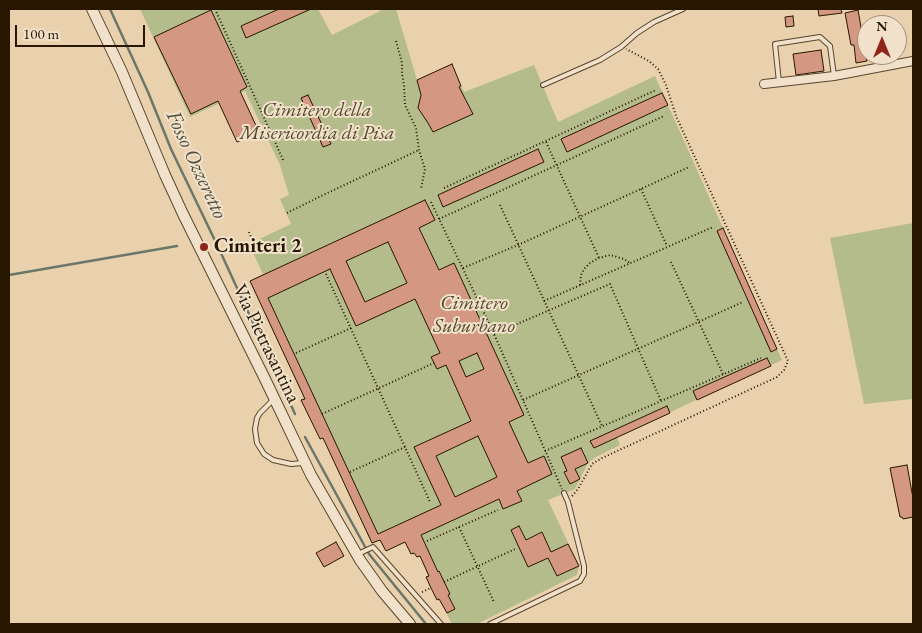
<!DOCTYPE html>
<style>
body{margin:0}
#map{position:relative;width:922px;height:633px;overflow:hidden;background:#ead1ae;font-family:"EB Garamond",serif}
canvas{display:block}
.frame{position:absolute;inset:0;border:10px solid #271600;pointer-events:none}
.north{position:absolute;left:857px;top:15px;width:50px;height:50px;box-sizing:border-box;background:#f1e1ca;border:1px solid #a09079;border-radius:50%;rotate:0deg;font-size:14px;font-weight:700;line-height:20px;text-align:center;color:#271600}
.north::after{content:'';display:block;margin:auto;width:18px;height:22px;background:#8f2418;clip-path:polygon(50% 0,100% 100%,50% 72%,0 100%)}
.scale{position:absolute;left:15px;top:25px;width:130px;height:22px;box-sizing:border-box;border:2px solid #271600;border-top:0;padding-left:6px;font-size:15px;line-height:18px;white-space:nowrap;color:#271600;-webkit-text-stroke:4px #f1e1ca;paint-order:stroke}
</style>
<div id="map">
<canvas width="922" height="633"></canvas>
<div class="frame"></div>
<div class="north">N</div>
<div class="scale">100 m</div>
</div>
<script>
const g = document.querySelector('canvas').getContext('2d');
g.lineJoin = 'round';
function paint(path, color) {
  g.fillStyle = color;
  g.fill(path, 'evenodd');
}
function toPath(rows) {
  const path = new Path2D();
  for (const r of rows) {
    path.moveTo(r[0], r[1]);
    for (let i = 2; i < r.length; i += 2) path.lineTo(r[i], r[i + 1]);
  }
  return path;
}
function stroke(path, color, width, dash) {
  g.strokeStyle = color;
  g.lineWidth = width;
  g.lineCap = dash ? 'butt' : 'round';
  g.setLineDash(dash || []);
  g.stroke(path);
}
function label(font, color, halo, rows, align = 'center') {
  g.font = font + ' "EB Garamond",serif';
  g.lineWidth = 4;
  g.setLineDash([]);
  g.textBaseline = 'middle';
  g.strokeStyle = halo;
  g.fillStyle = color;
  for (const [text, x, y, turn = 0] of rows) {
    g.save();
    g.translate(x, y);
    g.rotate((+turn || 0) * Math.PI / 180);
    g.textAlign = isNaN(turn) ? turn : align;
    if (halo) g.strokeText(text, 0, 0);
    g.fillText(text, 0, 0);
    g.restore();
  }
}
paint(toPath([
 [140,9,318,9,332,35,384,9,396,9,417,80,452,64,464,92,534,65,558,122,655,76,782,360,617,437,620,445,596,457,588,463,575,489,548,500,579,566,577,575,477,624,452,624,439,599,437,600,431,588,426,577,428,575,420,556,417,557,414,553,411,554,405,542,386,551,380,540,372,544,323,438,301,400,304,398,250,281,263,274,249,244,291,224,280,199,289,195,280,165,245,91,190,117],
 [913,223,913,399,864,404,830,238]
]), '#b4bc8c');
stroke(toPath([
 [110,9,148,92,171,149,220,251,295,414],
 [9,275,177,246],
 [305,437,369,554,426,624]
]), '#6b7768', 2.5);
const building = toPath([
 [279,9,311,9,246,38,241,26,279,9],
 [818,9,841,9,842,13,819,16,818,9],
 [211,10,247,87,240,91,259,132,237,142,218,101,191,114,154,37,211,10],
 [858,10,867,61,856,63,854,45,851,45,845,13,858,10],
 [793,16,794,26,786,27,785,17,793,16],
 [821,50,824,71,796,75,793,54,821,50],
 [452,64,461,86,459,87,473,114,433,132,428,123,418,108,421,95,417,80,452,64],
 [662,93,668,105,567,152,561,139,662,93],
 [308,95,331,144,323,147,301,98,308,95],
 [538,149,544,162,443,207,438,195,538,149],
 [425,200,435,220,419,228,439,270,454,263,524,415,509,422,528,463,544,456,552,474,517,491,522,501,503,509,499,499,421,535,438,572,439,571,450,594,448,595,455,609,447,613,439,599,437,600,431,588,426,577,429,576,420,556,417,557,414,553,411,554,405,542,386,551,380,540,372,543,323,438,320,439,301,400,305,399,250,281,425,200],
 [388,242,407,283,365,302,346,261,388,242],
 [330,269,356,326,415,299,440,353,431,357,437,369,446,365,471,421,414,447,441,505,378,534,268,298,330,269],
 [477,353,484,369,466,377,459,361,477,353],
 [478,436,497,477,455,497,436,456,478,436],
 [723,228,777,349,771,352,717,231,723,228],
 [767,358,771,366,697,400,693,391,767,358],
 [667,406,670,413,594,448,590,441,667,406],
 [581,448,588,463,575,469,580,479,570,484,564,472,567,471,561,457,581,448],
 [907,465,913,498,913,517,903,519,902,517,900,517,890,468,907,465],
 [519,526,526,540,542,532,551,552,568,544,579,566,557,576,548,558,528,567,511,530,519,526],
 [336,542,344,556,324,567,316,553,336,542]
]);
paint(building, '#d39782');
stroke(building, '#271600', 1);
const service = toPath([
 [779,82,775,44,820,37,830,46,834,76],
 [543,85,600,60,621,47,637,33,654,22,683,9],
 [273,400,260,413,257,418,255,429,257,443,264,454,273,460,291,464,303,463],
 [358,554,373,547,441,624],
 [490,624,580,581,584,574,584,566,568,502,564,493]
]);
const minor = toPath([
 [764,84,834,76,913,61]
]);
const tertiary = toPath([
 [92,9,122,72,165,175,183,214,265,379,311,475,360,560,382,591,410,624]
]);
stroke(service, '#58452c', 6);
stroke(minor, '#58452c', 10);
stroke(tertiary, '#58452c', 12);
stroke(toPath([
 [215,9,284,162],
 [396,41,402,63,402,74,404,85,405,105,416,128,419,150,425,169,421,189],
 [546,142,599,258],
 [444,188,656,90],
 [641,189,667,246],
 [431,202,494,334,562,489],
 [500,205,602,426],
 [287,213,321,196,419,150],
 [439,219,664,116],
 [249,232,253,242],
 [671,262,723,374],
 [463,268,518,245,689,167],
 [326,274,430,502],
 [580,285,581,275,584,269,590,263,599,258,610,255,624,259,630,263],
 [544,301,713,227],
 [494,334,610,284,661,401],
 [296,353,351,328],
 [523,400,743,302],
 [322,414,434,363],
 [545,451,761,358],
 [350,472,405,447],
 [572,496,578,489,592,464,602,458,777,377,784,370,788,361,676,116,666,85,658,69,649,61,626,49],
 [459,527,494,602],
 [427,541,498,510],
 [444,582,515,549],
 [422,592,431,588]
]), '#271600', 2, [1, 2.5]);
stroke(service, '#f1e1ca', 4);
stroke(minor, '#f1e1ca', 8);
stroke(tertiary, '#f1e1ca', 10);
for (const [x, y, r, color] of [
 [204,247,5,"#8f2418"]
]) {
  const dot = new Path2D();
  dot.arc(x, y, r, 0, 2 * Math.PI);
  g.fillStyle = color;
  g.fill(dot);
  stroke(dot, '#f1e1ca', 2);
}
label('italic 20px', '#51482a', '#f1e1ca', [
 ["Cimitero della",317,111],
 ["Misericordia di Pisa",317,134],
 ["Cimitero",474,304],
 ["Suburbano",474,327]
]);
label('bold 20px', '#271600', '#f1e1ca', [
 ["Cimiteri 2",214,247]
], 'left');
label('20px', '#271600', '#f1e1ca', [
 ["Via Pietrasantina",266,344,64]
]);
label('italic 21px', '#4f4e3d', '#f1e1ca', [
 ["Fosso Ozzeretto",196,165,65]
]);
</script>
